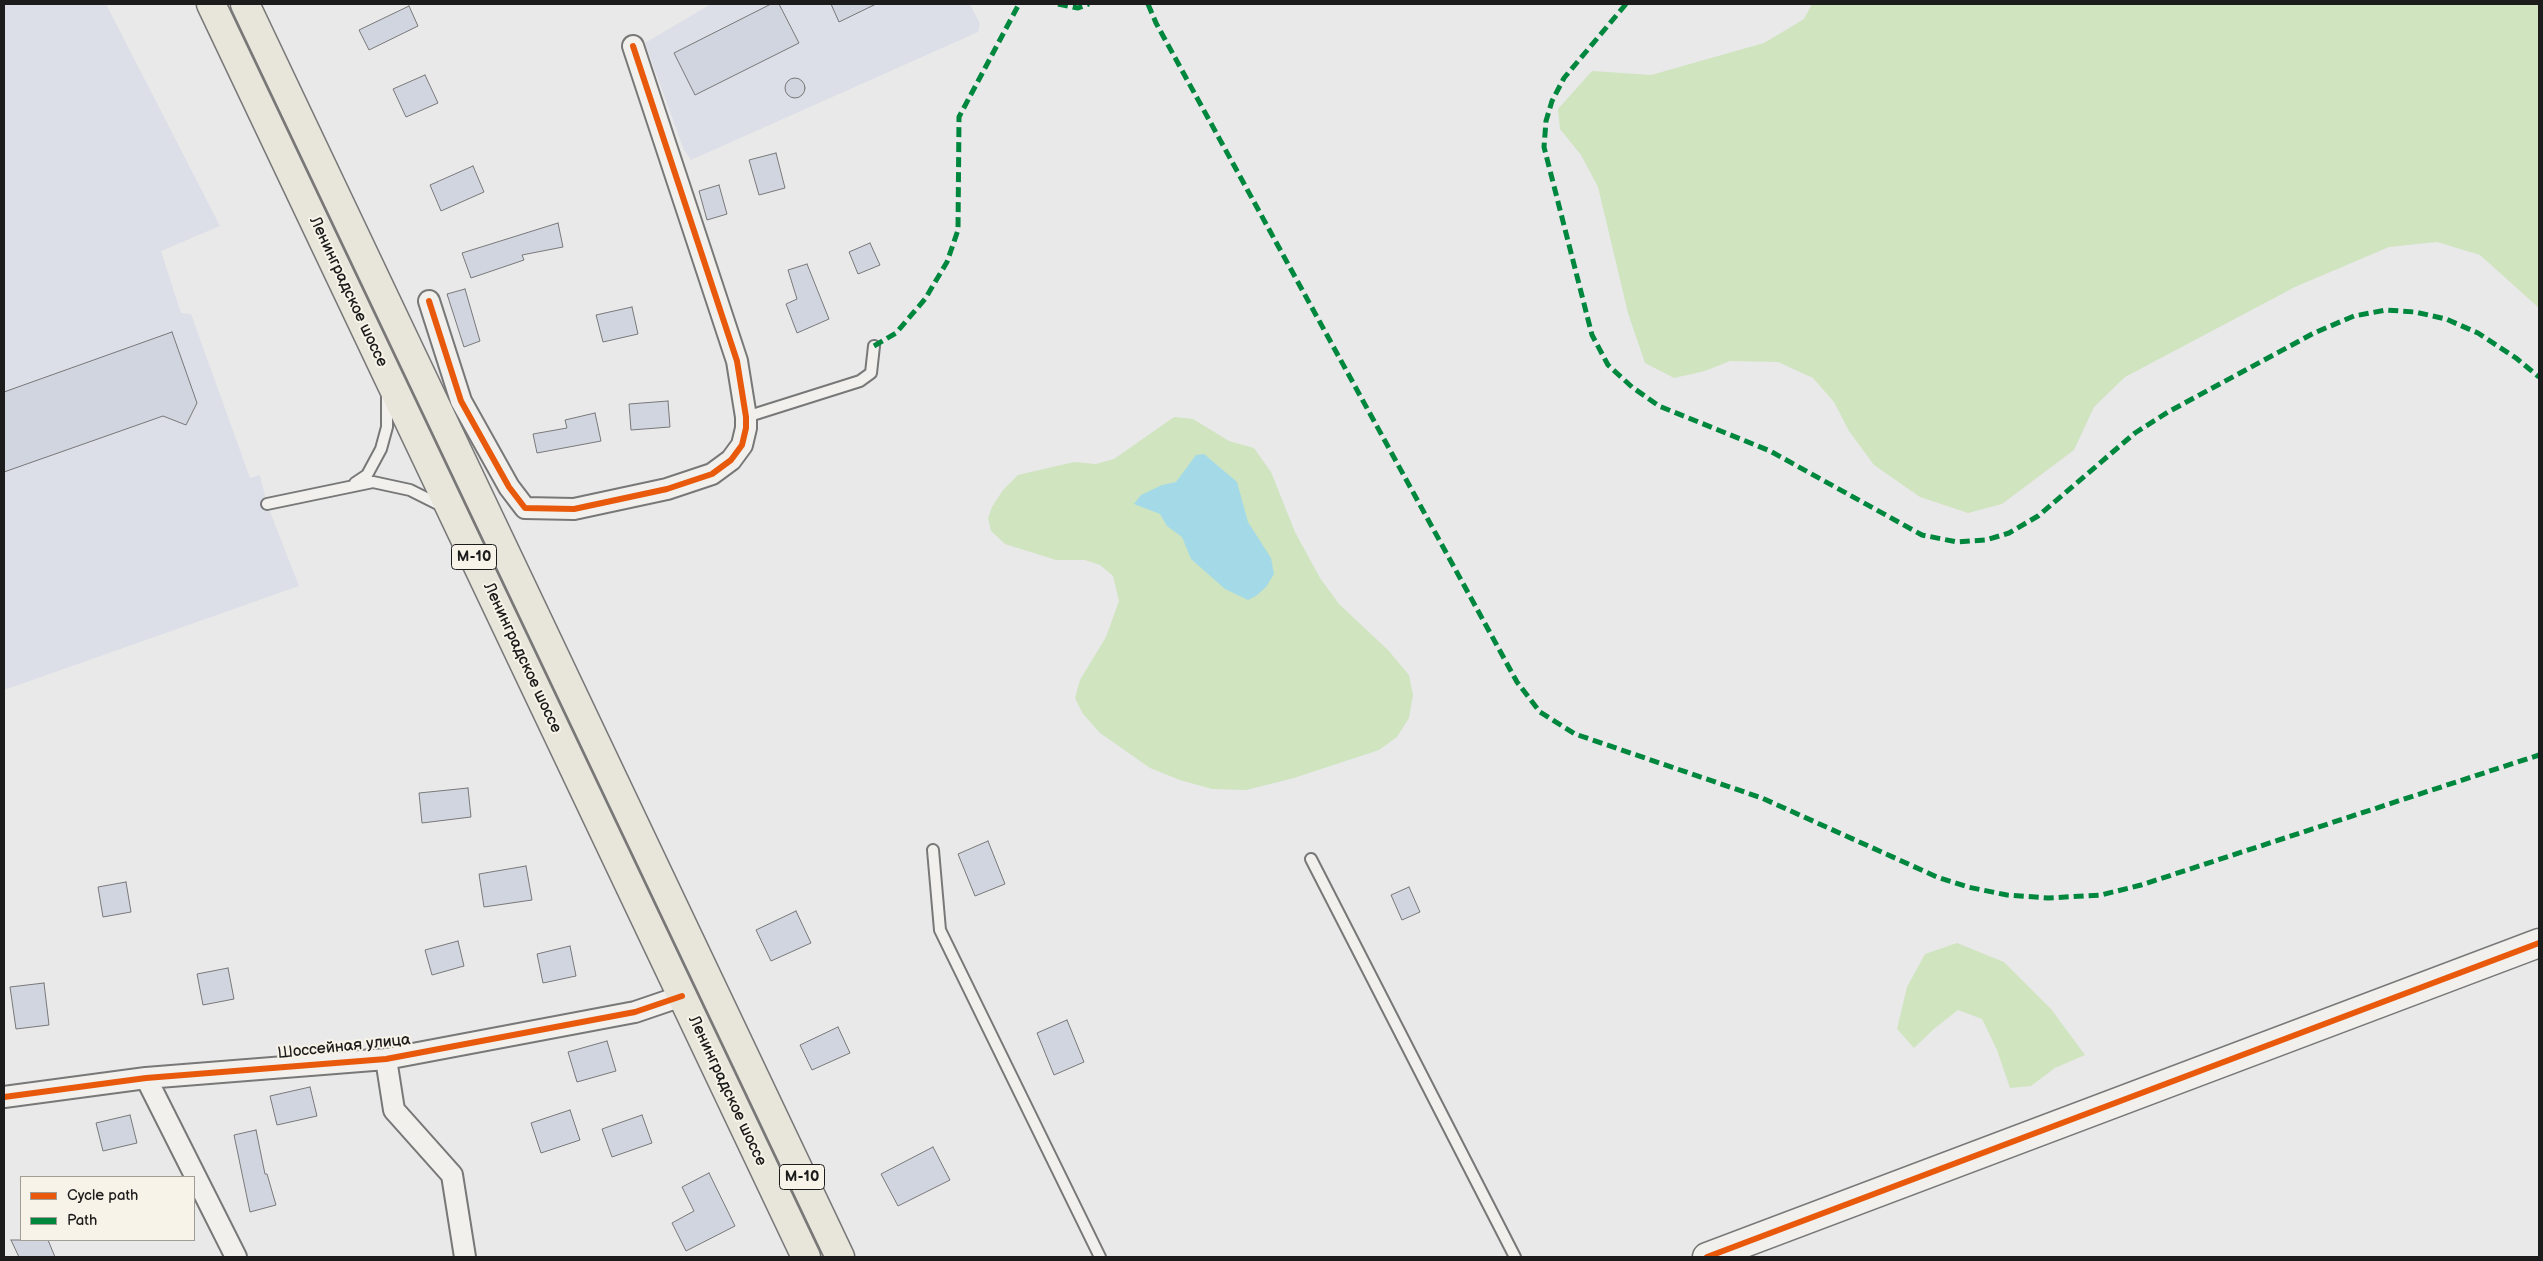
<!DOCTYPE html>
<meta charset="utf-8">
<style>
body{margin:0}
#map{position:relative;width:2543px;height:1261px;overflow:hidden;background:#e9e9ea;font-family:"Balsamiq Sans",sans-serif}
canvas{display:block}
.frame{position:absolute;inset:0;border:5px solid #1c1c1c;pointer-events:none}
.legend{position:absolute;left:20px;top:1176px;width:175px;height:65px;box-sizing:border-box;background:#f7f3e8;border:1px solid #9f9d96;margin:0;padding:6px 9px;list-style:none;font-size:15px;color:#1c1c1c}
.legend li{display:flex;align-items:center;gap:10px;height:25px}
.legend b{width:25px;border:1px solid #9f9d96}
</style>
<div id="map">
<canvas width="2543" height="1261"></canvas>
<div class="frame"></div>
<ul class="legend">
<li><b style="height:6px;background:#e8590c"></b>Cycle path</li>
<li><b style="height:6px;background:#00873e"></b>Path</li>
</ul>
</div>
<script>
const g = document.querySelector('canvas').getContext('2d');
g.lineJoin = 'round';
function paint(path, color) {
  g.fillStyle = color;
  g.fill(path, 'evenodd');
}
function toPath(rows) {
  const path = new Path2D();
  for (const r of rows) {
    if (r.length === 3) {
      path.moveTo(r[0] + r[2], r[1]);
      path.arc(r[0], r[1], r[2], 0, 2 * Math.PI);
      continue;
    }
    path.moveTo(r[0], r[1]);
    for (let i = 2; i < r.length; i += 2) path.lineTo(r[i], r[i + 1]);
  }
  return path;
}
function stroke(path, color, width, dash) {
  g.strokeStyle = color;
  g.lineWidth = width;
  g.lineCap = dash ? 'butt' : 'round';
  g.setLineDash(dash || []);
  g.stroke(path);
}
function label(font, color, halo, rows, align = 'center') {
  g.font = font + ' "Balsamiq Sans",sans-serif';
  g.lineWidth = 4;
  g.setLineDash([]);
  g.textBaseline = 'middle';
  g.strokeStyle = halo;
  g.fillStyle = color;
  for (const [text, x, y, turn = 0] of rows) {
    g.save();
    g.translate(x, y);
    g.rotate((+turn || 0) * Math.PI / 180);
    g.textAlign = isNaN(turn) ? turn : align;
    if (halo) g.strokeText(text, 0, 0);
    g.fillText(text, 0, 0);
    g.restore();
  }
}
paint(toPath([
 [4,4,106,4,220,226,161,251,181,313,191,314,250,478,260,475,267,504,299,586,4,690],
 [711,4,970,4,980,24,978,32,691,160,684,150,645,43]
]), '#dcdfe7');
paint(toPath([
 [1812,4,2539,4,2539,308,2480,255,2437,242,2389,247,2295,287,2125,377,2094,407,2074,450,2002,504,1968,513,1920,497,1874,465,1849,431,1834,402,1813,378,1778,362,1730,361,1705,371,1674,378,1645,363,1628,313,1598,187,1581,155,1560,129,1558,109,1592,71,1651,75,1764,43,1804,19],
 [1174,417,1193,419,1229,441,1254,448,1271,472,1295,532,1320,578,1339,604,1388,650,1409,675,1413,695,1409,718,1397,737,1379,750,1294,778,1246,790,1212,789,1180,780,1150,768,1100,733,1083,714,1075,698,1080,680,1106,637,1119,601,1113,576,1100,565,1085,560,1056,560,1005,544,991,531,988,518,992,507,1003,490,1018,475,1074,462,1096,464,1114,459],
 [1957,943,2004,962,2051,1009,2085,1055,2055,1068,2031,1086,2010,1088,1997,1050,1982,1019,1958,1010,1935,1028,1914,1048,1897,1029,1907,987,1925,954]
]), '#cfe4bf');
paint(toPath([
 [1204,454,1237,482,1248,522,1271,558,1274,574,1266,587,1256,596,1248,600,1225,589,1191,559,1182,537,1167,526,1160,514,1134,504,1141,495,1162,485,1176,482,1196,455]
]), '#a4dae8');
const building = toPath([
 [771,4,779,4,799,43,695,95,674,53,771,4],
 [831,4,876,4,839,22,831,4],
 [409,6,418,26,369,50,359,30,409,6],
 [425,75,438,103,406,117,393,89,425,75],
 [795,88,10],
 [776,153,785,188,759,195,749,160,776,153],
 [473,166,484,192,441,211,430,185,473,166],
 [719,185,727,214,707,220,699,191,719,185],
 [558,223,563,247,522,255,524,260,471,278,462,253,558,223],
 [870,243,880,265,858,274,849,252,870,243],
 [807,264,829,319,797,333,786,304,797,299,788,270,807,264],
 [465,289,480,341,464,347,447,294,465,289],
 [632,307,638,334,603,342,596,315,632,307],
 [172,332,197,403,186,425,163,416,4,472,4,392,172,332],
 [668,401,670,427,631,430,629,404,668,401],
 [595,413,601,441,537,453,533,434,567,428,565,420,595,413],
 [468,788,471,817,422,823,419,793,468,788],
 [988,841,1005,884,975,896,958,854,988,841],
 [526,866,532,900,484,907,479,874,526,866],
 [126,882,131,912,103,917,98,887,126,882],
 [1409,887,1420,912,1402,920,1391,895,1409,887],
 [796,911,811,943,771,961,756,930,796,911],
 [458,941,464,966,432,975,425,950,458,941],
 [570,946,576,976,543,983,537,954,570,946],
 [228,968,234,999,203,1005,197,974,228,968],
 [44,983,49,1025,16,1029,10,987,44,983],
 [1067,1020,1084,1062,1054,1075,1037,1033,1067,1020],
 [838,1027,850,1053,812,1070,800,1045,838,1027],
 [607,1041,616,1071,577,1082,568,1052,607,1041],
 [310,1087,317,1116,277,1125,270,1096,310,1087],
 [570,1110,580,1140,541,1153,531,1123,570,1110],
 [130,1115,137,1143,103,1151,96,1123,130,1115],
 [642,1115,652,1143,612,1157,602,1129,642,1115],
 [256,1130,265,1174,267,1174,276,1205,250,1212,234,1135,256,1130],
 [933,1147,950,1180,898,1206,881,1174,933,1147],
 [709,1173,735,1226,686,1251,672,1223,694,1211,682,1187,709,1173],
 [11,1240,48,1240,55,1257,19,1257,11,1240]
]);
paint(building, '#d1d5df');
stroke(building, '#787879', 1);
const lane = toPath([
 [746,417,860,381,871,373,874,346],
 [355,483,367,475,381,449,387,427,387,396],
 [267,504,373,482,410,490,442,506],
 [933,850,940,930,1100,1257],
 [1311,859,1515,1257]
]);
const street = toPath([
 [429,301,461,401,509,487,525,508,574,509,667,489,712,474,731,460,742,445,746,428,746,417,737,361,633,46],
 [386,1059,394,1110,452,1175,465,1257],
 [146,1078,236,1257],
 [4,1097,146,1078,386,1059,635,1012,682,996]
]);
const secondary = toPath([
 [1707,1257,2539,943]
]);
const highway = toPath([
 [211,4,806,1257],
 [245,4,840,1257]
]);
stroke(lane, '#787879', 14);
stroke(street, '#787879', 24);
stroke(secondary, '#787879', 31);
stroke(highway, '#787879', 31);
stroke(lane, '#f1f0ed', 10);
stroke(street, '#f1f0ed', 20);
stroke(secondary, '#f1f0ed', 28);
stroke(highway, '#e8e5da', 28);
stroke(toPath([
 [1058,4,1078,8,1089,4],
 [1148,4,1156,23,1517,682,1540,712,1575,734,1762,798,1937,877,1968,887,2007,895,2048,898,2101,895,2141,885,2539,755],
 [1626,4,1564,78,1552,101,1546,121,1544,147,1592,335,1608,365,1632,387,1659,406,1770,451,1922,535,1957,542,1986,540,2009,533,2038,516,2135,433,2168,412,2314,333,2354,316,2386,310,2415,312,2446,319,2478,333,2516,358,2539,377],
 [874,346,896,333,925,299,947,262,958,230,959,117,1019,4]
]), '#00873e', 5, [10, 5]);
stroke(toPath([
 [429,301,461,401,509,487,525,508,574,509,667,489,712,474,731,460,742,445,746,428,746,417,737,361,633,46],
 [4,1097,146,1078,386,1059,635,1012,682,996],
 [1707,1257,2539,943]
]), '#e8590c', 6);
for (const [x, y, w] of [
 [474,557,45],
 [802,1177,45]
]) {
  const box = new Path2D();
  box.roundRect(x - w / 2, y - 12.5, w, 25, 4);
  g.fillStyle = '#f7f3e8';
  g.fill(box);
  stroke(box, '#1c1c1c', 1);
}
label('bold 15px', '#1c1c1c', null, [
 ["М-10",474,557],
 ["М-10",802,1177]
]);
label('16px', '#1c1c1c', '#f7f3e8', [
 ["Ленинградское шоссе",348,292,65],
 ["Ленинградское шоссе",522,658,65],
 ["Шоссейная улица",344,1047,-6],
 ["Ленинградское шоссе",727,1091,65]
]);
</script>
